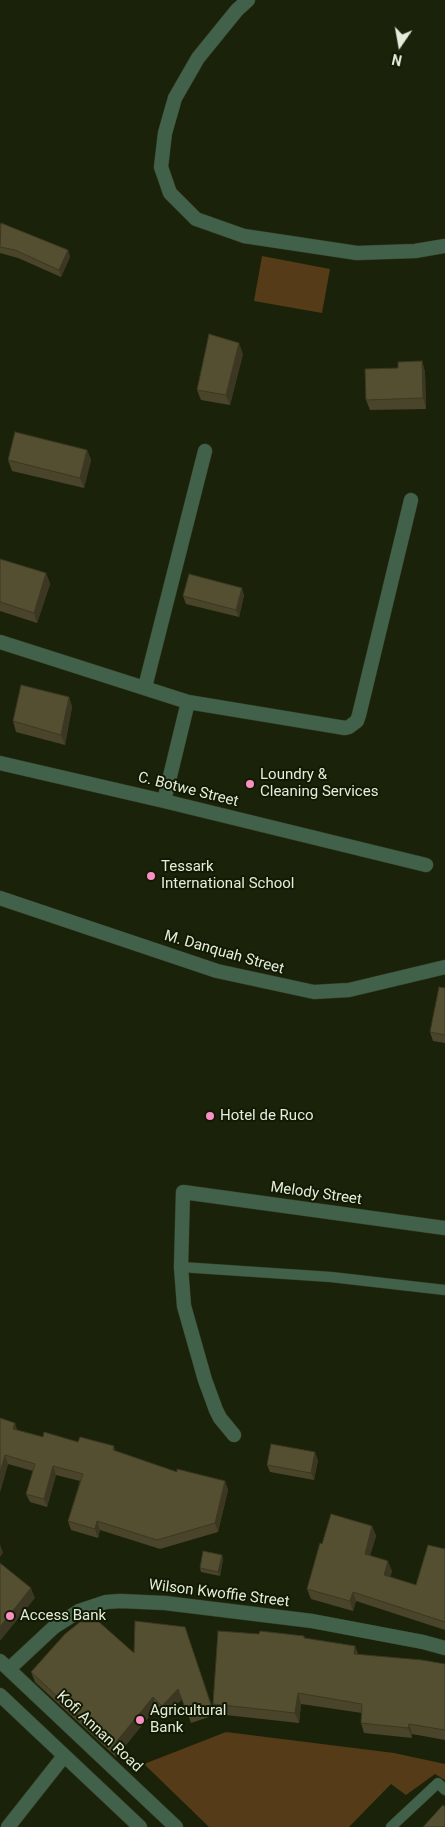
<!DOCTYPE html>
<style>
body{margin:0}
#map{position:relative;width:445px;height:1827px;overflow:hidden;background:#1a2309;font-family:Roboto,sans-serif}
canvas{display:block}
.north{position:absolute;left:375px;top:20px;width:50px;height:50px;-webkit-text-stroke:4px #111a02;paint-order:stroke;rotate:192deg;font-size:14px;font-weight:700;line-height:20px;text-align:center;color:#e5ecdc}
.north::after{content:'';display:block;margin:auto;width:18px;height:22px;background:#e5ecdc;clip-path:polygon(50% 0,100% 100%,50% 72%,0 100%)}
</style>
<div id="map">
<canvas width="445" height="1827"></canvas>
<div class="north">N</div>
</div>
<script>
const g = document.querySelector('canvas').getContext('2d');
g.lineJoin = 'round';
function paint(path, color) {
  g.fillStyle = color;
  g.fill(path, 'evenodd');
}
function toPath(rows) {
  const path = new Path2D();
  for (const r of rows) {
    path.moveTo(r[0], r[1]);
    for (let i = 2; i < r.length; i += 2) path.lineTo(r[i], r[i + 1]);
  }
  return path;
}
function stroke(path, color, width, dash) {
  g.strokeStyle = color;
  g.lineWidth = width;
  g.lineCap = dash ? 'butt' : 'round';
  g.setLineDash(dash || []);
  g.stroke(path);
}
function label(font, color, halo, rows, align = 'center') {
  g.font = font + ' Roboto,sans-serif';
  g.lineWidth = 4;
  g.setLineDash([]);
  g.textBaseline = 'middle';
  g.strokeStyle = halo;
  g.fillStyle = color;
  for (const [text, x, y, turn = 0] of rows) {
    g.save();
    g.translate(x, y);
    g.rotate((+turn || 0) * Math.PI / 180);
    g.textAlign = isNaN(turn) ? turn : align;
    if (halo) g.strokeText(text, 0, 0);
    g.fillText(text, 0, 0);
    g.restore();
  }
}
paint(toPath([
 [262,256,330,269,322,313,254,301],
 [226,1732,394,1753,445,1764,445,1780,435,1774,406,1795,391,1784,349,1827,209,1827,144,1764]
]), '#553b17');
const service = toPath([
 [181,1267,331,1277,445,1290],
 [391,1827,438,1783,445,1790]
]);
const minor = toPath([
 [248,0,237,10,198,58,175,98,165,133,161,167,170,193,196,219,244,236,357,253,415,251,445,246],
 [0,642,188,702,345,728,349,727,357,721,359,715,411,500],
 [145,687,205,451],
 [0,763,164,801,426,865],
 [164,801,188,702],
 [0,898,217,971,314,992,349,990,445,967],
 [234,1435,220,1418,216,1410,205,1380,184,1306,181,1267,183,1192,445,1228],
 [0,1661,176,1827],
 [9,1669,54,1627,79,1611,106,1602,120,1601,165,1603,312,1621,423,1642,445,1648],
 [0,1695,140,1827],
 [8,1827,64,1756]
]);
stroke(service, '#363f27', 11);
stroke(minor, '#363f27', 15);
stroke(service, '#42614a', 10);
stroke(minor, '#42614a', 14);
paint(toPath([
 [0,224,68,250,70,257,61,277,18,258,0,253],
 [243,354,230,405,201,400,197,390],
 [422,361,425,372,426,409,370,410,366,400,398,368],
 [87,450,91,460,84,488,12,471,8,460],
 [0,559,46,573,50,584,37,623,0,611],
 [244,595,239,617,186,604,183,596],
 [69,697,72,707,65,745,16,732,13,721],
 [445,988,445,1043,433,1041,430,1032],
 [0,1418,18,1430,43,1437,114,1446,115,1451,177,1472,225,1481,228,1490,218,1532,160,1549,100,1530,98,1538,71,1530,68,1521,80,1481,56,1475,47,1507,30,1502,26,1494,33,1471,8,1464,0,1492],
 [318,1460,314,1480,270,1472,267,1465],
 [372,1526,376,1536,370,1555,392,1571,390,1577,416,1585,445,1549,445,1630,356,1601,353,1611,311,1599,307,1589,322,1544],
 [222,1555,223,1559,220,1576,201,1572,200,1568],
 [185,1627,215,1715,191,1723,182,1699,166,1716,157,1707,116,1757,35,1682,31,1672,134,1653],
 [304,1636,305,1638,355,1646,358,1654,445,1664,445,1740,412,1734,412,1738,364,1733,361,1723,362,1713,301,1704,299,1723,216,1714,213,1704]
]), '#49442a');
paint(toPath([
 [68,250,70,257,61,277,59,270],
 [239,343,243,354,230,405,226,395],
 [422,361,425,372,426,409,423,398],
 [87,450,91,460,84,488,80,478],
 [46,573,50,584,37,623,34,613],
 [242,588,244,595,239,617,236,610],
 [69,697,72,707,65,745,61,735],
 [15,1423,18,1432,13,1429],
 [315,1452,318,1460,314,1480,311,1473],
 [5,1455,8,1464,0,1492,0,1473],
 [53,1466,56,1475,47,1507,44,1499],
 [225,1481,228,1490,218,1532,215,1523],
 [97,1521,100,1530,98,1538,95,1529],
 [372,1526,376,1536,368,1563,365,1554],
 [0,1544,3,1553,0,1557],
 [222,1555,223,1559,220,1576,218,1572],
 [388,1561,392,1571,387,1585,384,1575],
 [31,1588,35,1598,0,1641,0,1627],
 [353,1592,356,1601,353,1611,350,1601],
 [355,1646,358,1657,354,1654],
 [178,1689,182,1699,166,1716,162,1706],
 [298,1693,301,1704,299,1723,295,1713],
 [153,1697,157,1707,116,1757,112,1747],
 [409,1724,412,1734,412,1738,408,1728]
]), '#3c3722');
const building = toPath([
 [1,223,68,250,59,270,15,250,0,247,1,223],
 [209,334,239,343,226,395,197,390,209,334],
 [422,361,423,398,366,400,365,369,398,368,398,362,422,361],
 [15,432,87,450,80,478,8,460,15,432],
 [0,559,46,573,34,613,0,602,0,559],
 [189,574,242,588,236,610,183,596,189,574],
 [21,685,69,697,61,735,13,721,21,685],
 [439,987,445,988,445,1035,430,1032,439,987],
 [0,1418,15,1423,13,1429,43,1437,44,1432,78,1442,80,1437,114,1446,113,1450,177,1472,177,1469,225,1481,215,1523,157,1540,97,1521,95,1529,68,1521,83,1474,53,1466,44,1499,26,1494,35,1464,5,1455,0,1473,0,1418],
 [271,1444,315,1452,311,1473,267,1465,271,1444],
 [331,1514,372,1526,365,1554,388,1561,384,1575,416,1585,428,1545,445,1549,445,1622,353,1592,350,1601,307,1589,320,1543,322,1544,331,1514],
 [203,1551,222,1555,218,1572,200,1568,203,1551],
 [0,1563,31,1588,0,1627,0,1563],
 [135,1621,185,1627,211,1705,187,1713,178,1689,162,1706,153,1697,112,1747,31,1672,65,1634,80,1622,99,1622,134,1653,135,1621],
 [218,1631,259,1634,260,1631,304,1636,304,1638,355,1646,354,1654,422,1660,445,1664,445,1730,409,1724,408,1728,361,1723,362,1704,298,1693,295,1713,213,1704,218,1631],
 [443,1805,445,1807,445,1827,423,1827,443,1805]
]);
paint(building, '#554f31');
stroke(building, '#3c3722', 1);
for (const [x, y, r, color] of [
 [250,784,5,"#fb8fc4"],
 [151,876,5,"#fb8fc4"],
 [210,1116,5,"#fb8fc4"],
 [10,1616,5,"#fb8fc4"],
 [140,1720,5,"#fb8fc4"]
]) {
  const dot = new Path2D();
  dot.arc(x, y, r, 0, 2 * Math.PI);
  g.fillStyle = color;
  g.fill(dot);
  stroke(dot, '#111a02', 2);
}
label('15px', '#e5ecdc', '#111a02', [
 ["Loundry &",260,775],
 ["Cleaning Services",260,792],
 ["Tessark",161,867],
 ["International School",161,884],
 ["Hotel de Ruco",220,1116],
 ["Access Bank",20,1616],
 ["Agricultural",150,1711],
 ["Bank",150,1728]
], 'left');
label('15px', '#e5ecdc', '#111a02', [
 ["C. Botwe Street",188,790,14],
 ["M. Danquah Street",224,953,16],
 ["Melody Street",316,1194,8],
 ["Wilson Kwoffie Street",219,1594,7],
 ["Kofi Annan Road",99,1732,43]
]);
</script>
